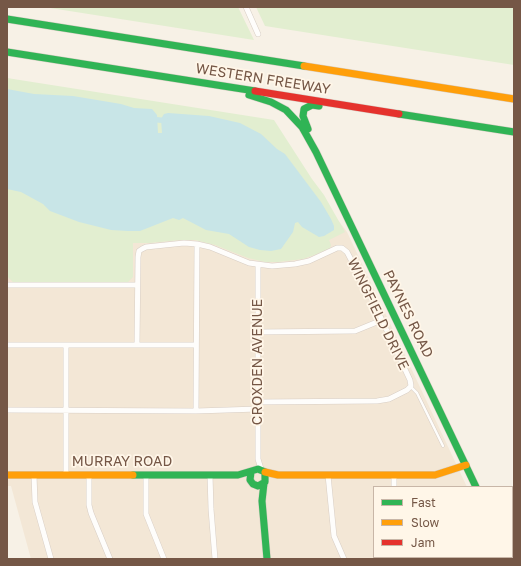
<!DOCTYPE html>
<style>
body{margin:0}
#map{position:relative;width:521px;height:566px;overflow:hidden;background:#f7f1e6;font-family:"Golos Text",sans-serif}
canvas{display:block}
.frame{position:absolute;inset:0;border:8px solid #755746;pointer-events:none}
.legend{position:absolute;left:373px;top:486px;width:140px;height:72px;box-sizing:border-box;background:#fff6e8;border:1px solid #c8b6a7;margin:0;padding:5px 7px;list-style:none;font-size:12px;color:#755746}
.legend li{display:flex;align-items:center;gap:8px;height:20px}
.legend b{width:20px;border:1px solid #c8b6a7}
</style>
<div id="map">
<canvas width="521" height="566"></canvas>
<div class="frame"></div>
<ul class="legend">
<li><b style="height:5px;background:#30b455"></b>Fast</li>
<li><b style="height:5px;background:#ff9f0a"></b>Slow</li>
<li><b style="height:5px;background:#e5322d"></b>Jam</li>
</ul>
</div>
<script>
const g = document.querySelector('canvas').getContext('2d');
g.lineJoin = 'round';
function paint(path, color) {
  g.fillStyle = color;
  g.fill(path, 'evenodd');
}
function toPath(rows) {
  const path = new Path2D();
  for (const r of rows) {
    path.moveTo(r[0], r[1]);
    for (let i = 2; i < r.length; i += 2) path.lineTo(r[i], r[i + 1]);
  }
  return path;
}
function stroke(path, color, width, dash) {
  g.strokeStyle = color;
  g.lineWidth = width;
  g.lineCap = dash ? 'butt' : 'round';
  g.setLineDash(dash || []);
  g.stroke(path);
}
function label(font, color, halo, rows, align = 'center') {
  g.font = font + ' "Golos Text",sans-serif';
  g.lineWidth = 3.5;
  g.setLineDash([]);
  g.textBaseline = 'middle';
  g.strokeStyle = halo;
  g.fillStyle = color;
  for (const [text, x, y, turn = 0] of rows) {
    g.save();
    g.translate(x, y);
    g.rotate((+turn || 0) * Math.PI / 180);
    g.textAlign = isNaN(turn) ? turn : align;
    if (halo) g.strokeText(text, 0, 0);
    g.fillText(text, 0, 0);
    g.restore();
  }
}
paint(toPath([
 [7,78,274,136,347,232,467,487,374,487,374,557,405,557,400,559,31,559,11,486,7,486]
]), '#f3e7d6');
paint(toPath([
 [44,7,238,7,254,40],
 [256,7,514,7,514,65,265,26],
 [7,78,274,120,312,179,324,195,345,232,329,240,331,245,330,248,317,254,303,259,278,262,265,262,248,258,215,245,195,240,181,240,149,243,133,243,133,277,128,282,13,282,8,277],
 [405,557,500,557,501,559,400,559]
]), '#e2eed0');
paint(toPath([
 [7,89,34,94,73,96,121,104,134,108,152,109,157,115,158,133,162,133,161,119,164,114,168,113,209,116,240,123,261,134,277,149,285,154,321,202,331,219,334,226,334,230,324,236,319,237,302,227,298,222,295,223,293,232,281,249,271,251,260,250,249,247,229,234,206,230,183,218,179,220,173,218,140,231,128,231,111,230,79,222,50,211,43,204,21,192,7,189]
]), '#c8e5e7');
stroke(toPath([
 [149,119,169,121]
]), '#c8e5e7', 5.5);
const lane = toPath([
 [411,387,417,393,443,446]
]);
const street = toPath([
 [246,7,258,34],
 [258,265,258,459,261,469],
 [7,285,137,285],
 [258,332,355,331,382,320],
 [7,345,196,345],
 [66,345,66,475],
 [137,345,138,257,139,251,142,249,146,247,184,243,197,244,210,247,249,263,272,266,295,264,309,261,337,248,342,248,347,252,374,303,410,380,411,386,407,390,389,399,377,401,258,402],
 [7,410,196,411,258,409],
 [196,411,197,244],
 [34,475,35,502,51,559],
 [89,475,89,505,91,513,110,559],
 [146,475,146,514,164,559],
 [210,475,211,509,215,559],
 [328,475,334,536,344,559],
 [394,475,394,487],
 [509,557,510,559]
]);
const fast = toPath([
 [7,19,304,66],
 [7,52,255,91],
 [249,95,271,102,286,110,302,127,316,152],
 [399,114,514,132],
 [308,129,303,116,304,109,312,105,319,106],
 [316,152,476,487],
 [133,475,238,475,258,469,265,472,265,482,258,486,253,484,250,480,251,472],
 [264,483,262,501,267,559]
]);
const slow = toPath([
 [304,66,514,99],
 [265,472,278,475,435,475,466,465],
 [7,475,133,475]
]);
const jam = toPath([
 [255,91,399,114]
]);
stroke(lane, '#d8cec5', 3.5);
stroke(street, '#d8cec5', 6);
stroke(fast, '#d7cdc3', 8);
stroke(slow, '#d7cdc3', 8);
stroke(jam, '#d7cdc3', 8);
stroke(lane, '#fefdfb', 2.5);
stroke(street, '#fefdfb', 5);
stroke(fast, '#30b455', 7);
stroke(slow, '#ff9f0a', 7);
stroke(jam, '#e5322d', 7);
label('14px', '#755746', '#fff6e8', [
 ["WESTERN FREEWAY",263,79,9],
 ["WINGFIELD DRIVE",378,314,64],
 ["PAYNES ROAD",408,314,64],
 ["CROXDEN AVENUE",258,362,-90],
 ["MURRAY ROAD",122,462]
]);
</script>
